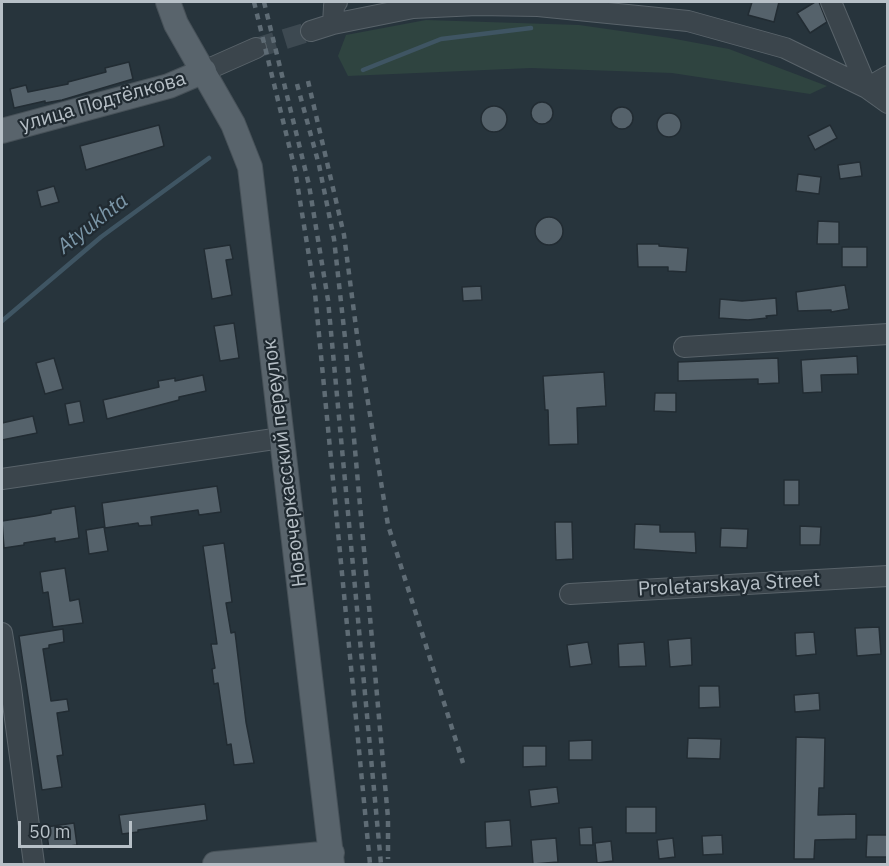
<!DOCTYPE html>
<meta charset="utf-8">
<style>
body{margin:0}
#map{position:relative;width:889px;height:866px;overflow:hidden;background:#27343c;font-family:"IBM Plex Sans",sans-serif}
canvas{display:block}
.frame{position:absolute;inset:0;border:3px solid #b7c0c7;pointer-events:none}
.scale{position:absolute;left:18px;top:821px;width:114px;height:27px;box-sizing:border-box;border:3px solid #b7c0c7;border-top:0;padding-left:8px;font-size:18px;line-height:21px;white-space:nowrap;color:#b7c0c7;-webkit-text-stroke:4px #202a31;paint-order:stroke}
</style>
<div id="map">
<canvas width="889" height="866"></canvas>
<div class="frame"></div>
<div class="scale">50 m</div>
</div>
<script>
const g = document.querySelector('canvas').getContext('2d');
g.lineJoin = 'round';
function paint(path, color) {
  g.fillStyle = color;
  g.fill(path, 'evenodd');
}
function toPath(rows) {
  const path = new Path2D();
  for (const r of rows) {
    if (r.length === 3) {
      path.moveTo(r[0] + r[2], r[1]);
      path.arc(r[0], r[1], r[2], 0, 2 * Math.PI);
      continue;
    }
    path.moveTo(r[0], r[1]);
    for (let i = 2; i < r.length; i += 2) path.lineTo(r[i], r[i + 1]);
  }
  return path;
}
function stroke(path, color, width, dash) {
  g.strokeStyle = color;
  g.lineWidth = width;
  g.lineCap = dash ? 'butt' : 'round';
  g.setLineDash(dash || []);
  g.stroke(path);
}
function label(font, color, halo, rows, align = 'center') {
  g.font = font + ' "IBM Plex Sans",sans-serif';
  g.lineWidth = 4.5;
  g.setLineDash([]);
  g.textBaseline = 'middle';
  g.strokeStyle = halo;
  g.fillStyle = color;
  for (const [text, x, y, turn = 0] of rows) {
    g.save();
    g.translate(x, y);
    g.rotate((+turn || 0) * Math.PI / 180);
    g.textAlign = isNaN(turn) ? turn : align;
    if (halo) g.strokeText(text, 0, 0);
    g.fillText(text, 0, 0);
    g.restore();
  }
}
paint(toPath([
 [426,20,579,25,670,38,729,49,827,86,810,94,672,73,531,68,348,76,338,56,346,35]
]), '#2f4440');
stroke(toPath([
 [363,70,441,39,531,28],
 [2,321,101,237,209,158]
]), '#3f5563', 4.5);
const building = toPath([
 [752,2,779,2,774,22,748,15,752,2],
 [815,2,819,2,827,22,810,33,797,13,815,2],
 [129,62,133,79,62,100,45,103,45,101,14,108,10,89,26,85,28,92,68,84,68,82,106,72,105,68,129,62],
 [542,113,11],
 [494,119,13],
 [622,118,11],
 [669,125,12],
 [159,125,164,146,86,170,80,146,159,125],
 [830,125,837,138,815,150,808,136,830,125],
 [860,162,862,176,840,179,838,165,860,162],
 [798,174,821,177,819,194,796,191,798,174],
 [54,186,59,202,41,207,37,191,54,186],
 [549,231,14],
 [818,221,839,222,839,244,817,244,818,221],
 [637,244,659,244,659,246,688,248,686,272,668,271,668,267,638,267,637,244],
 [230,245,233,259,226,260,232,295,212,299,204,249,230,245],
 [842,247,867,247,867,267,842,267,842,247],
 [845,285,849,309,831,312,831,310,798,311,796,292,845,285],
 [481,286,482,300,463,301,462,287,481,286],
 [776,298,777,315,766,316,767,318,748,320,719,318,720,299,742,301,776,298],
 [234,323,239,358,220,361,214,326,234,323],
 [857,356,858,374,821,375,822,392,803,393,801,360,857,356],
 [54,358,63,389,45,394,36,363,54,358],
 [778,358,779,383,758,384,758,379,678,381,678,362,778,358],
 [604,372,606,406,577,408,578,444,549,445,548,410,545,410,543,376,604,372],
 [203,375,206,391,179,397,179,400,107,419,103,400,159,387,158,381,175,378,175,381,203,375],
 [655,393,676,393,676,412,654,411,655,393],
 [80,401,84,422,69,425,65,404,80,401],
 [33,416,37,433,2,440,2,423,33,416],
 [784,480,799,480,799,505,784,505,784,480],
 [217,486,221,512,199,515,198,510,151,517,152,525,139,526,138,523,105,528,102,503,217,486],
 [75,506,79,538,55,542,55,538,24,543,24,545,4,548,2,521,35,516,51,513,51,510,75,506],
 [555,522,572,522,573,559,556,560,555,522],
 [635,524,660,525,660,532,695,532,696,553,634,549,635,524],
 [800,526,821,527,820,545,800,545,800,526],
 [104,527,108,551,89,554,86,530,104,527],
 [721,528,748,529,747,548,720,547,721,528],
 [224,543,232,602,226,603,231,633,235,632,246,722,254,763,234,765,231,744,227,745,218,683,214,684,212,669,215,668,211,644,217,644,203,546,224,543],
 [65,568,70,601,79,599,83,623,53,627,48,592,43,593,40,572,65,568],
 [879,627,881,654,857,656,855,628,879,627],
 [63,629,64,642,49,645,49,648,43,649,51,701,67,699,69,711,57,713,63,755,57,756,62,787,42,790,19,636,63,629],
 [814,632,816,654,796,656,795,633,814,632],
 [691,638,692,665,670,667,668,640,691,638],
 [588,642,592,664,570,667,567,645,588,642],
 [644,642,646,666,619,667,618,644,644,642],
 [699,686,719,686,720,707,699,708,699,686],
 [819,693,820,710,795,712,794,695,819,693],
 [796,737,825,738,824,788,819,788,818,815,856,814,856,839,815,840,814,859,794,859,796,737],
 [688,738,721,739,720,759,687,758,688,738],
 [592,740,592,760,569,760,569,741,592,740],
 [523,746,546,746,546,766,523,767,523,746],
 [557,787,559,803,531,807,529,790,557,787],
 [205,804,207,820,138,830,138,832,122,834,119,815,205,804],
 [626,807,656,807,656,833,626,833,626,807],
 [510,820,512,846,486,848,485,822,510,820],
 [74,823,77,845,49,849,46,827,74,823],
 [592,827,593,845,580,845,579,828,592,827],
 [722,835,723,854,703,855,702,836,722,835],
 [867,835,888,835,888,857,866,857,867,835],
 [556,838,558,862,533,864,531,840,556,838],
 [673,838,675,857,659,859,657,840,673,838],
 [611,841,613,861,597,863,595,843,611,841]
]);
paint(building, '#55626b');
stroke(building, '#222c33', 1.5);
stroke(toPath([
 [256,48,311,31]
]), '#3d4951', 20, [20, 10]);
const minor = toPath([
 [831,2,867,88],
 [333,24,334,6,337,2],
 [311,31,333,24,413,8,477,5,538,6,688,21,785,48,867,88,888,103],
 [204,71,256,48],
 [867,88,888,76],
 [684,347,888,334],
 [2,479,281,438],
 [570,594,888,576],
 [2,633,11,688,34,864]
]);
const major = toPath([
 [168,2,176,24,233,124,250,167,332,864],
 [2,131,169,86,204,71],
 [215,864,332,853]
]);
stroke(minor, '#59636a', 22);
stroke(major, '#475158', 26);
stroke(minor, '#3b454c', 20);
stroke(major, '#59646c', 24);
stroke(toPath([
 [254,2,295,170,315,293,370,864],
 [264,2,309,185,328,300,381,864],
 [308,81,344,235,357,335,388,525,463,763],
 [297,84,319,165,334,239,345,338,388,818,388,859]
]), '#5f6c75', 4.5, [6, 6]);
label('20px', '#b7c0c7', '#202a31', [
 ["улица Подтёлкова",103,102,-16],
 ["Новочеркасский переулок",285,463,-97],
 ["Proletarskaya Street",729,585,-3]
]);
label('italic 21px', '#7b96a7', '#202a31', [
 ["Atyukhta",93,224,-38]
]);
</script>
